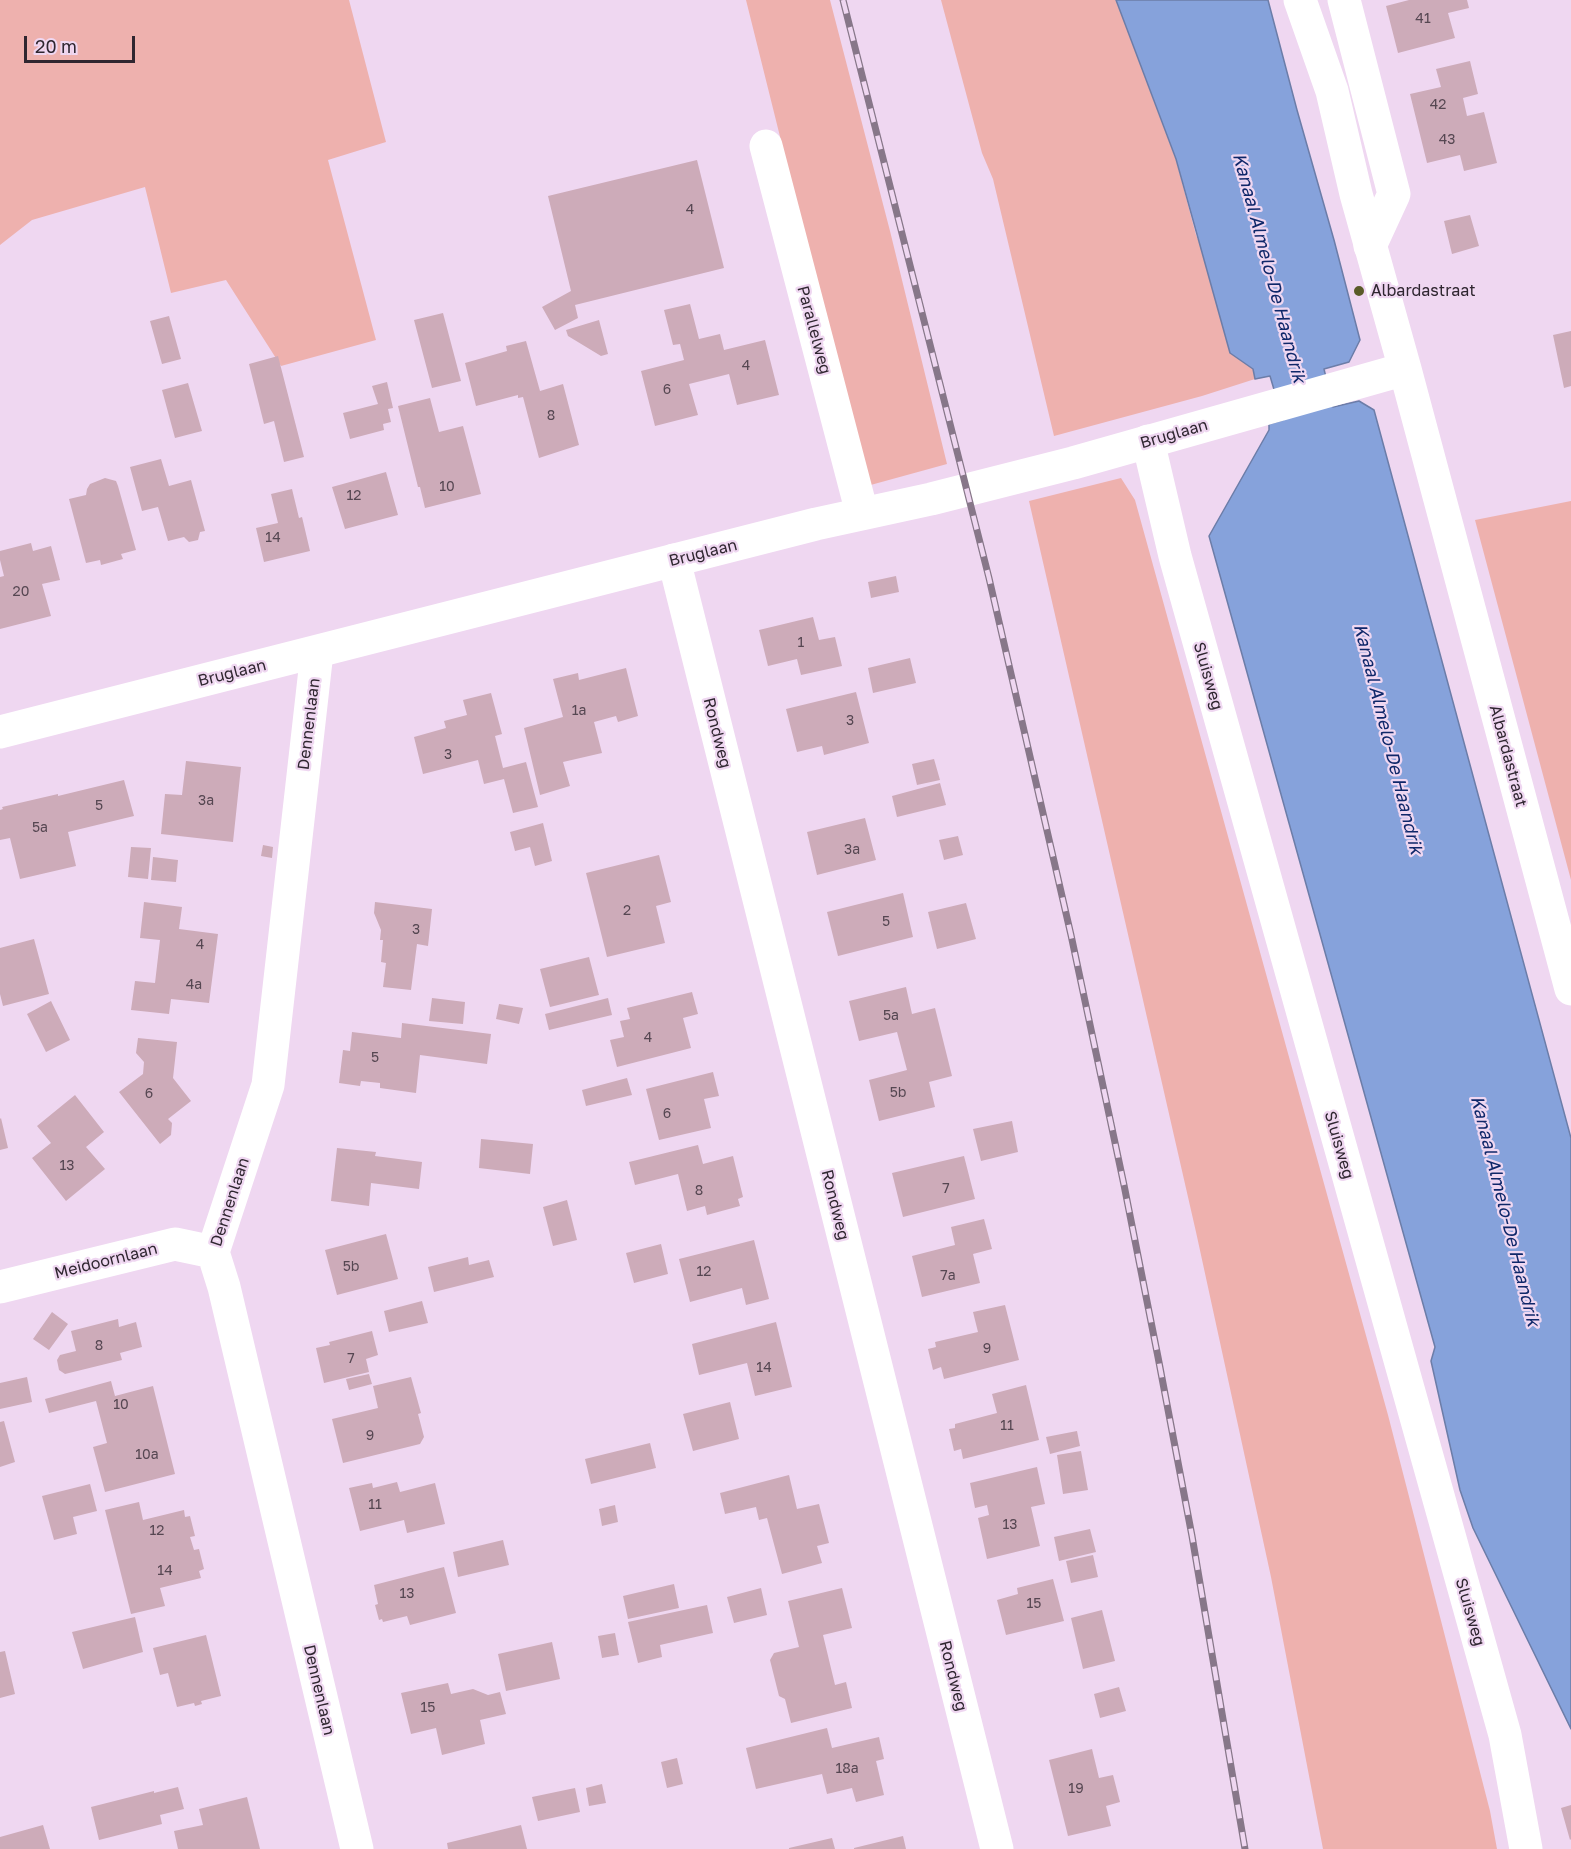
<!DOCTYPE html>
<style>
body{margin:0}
#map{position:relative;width:1571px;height:1849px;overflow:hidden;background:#efd7f1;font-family:"Golos Text",sans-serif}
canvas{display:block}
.scale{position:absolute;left:24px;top:36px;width:111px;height:27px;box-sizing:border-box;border:3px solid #2f2630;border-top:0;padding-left:8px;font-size:18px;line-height:21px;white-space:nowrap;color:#2f2630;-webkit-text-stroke:4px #efd7f1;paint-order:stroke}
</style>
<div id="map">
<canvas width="1571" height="1849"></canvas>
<div class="scale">20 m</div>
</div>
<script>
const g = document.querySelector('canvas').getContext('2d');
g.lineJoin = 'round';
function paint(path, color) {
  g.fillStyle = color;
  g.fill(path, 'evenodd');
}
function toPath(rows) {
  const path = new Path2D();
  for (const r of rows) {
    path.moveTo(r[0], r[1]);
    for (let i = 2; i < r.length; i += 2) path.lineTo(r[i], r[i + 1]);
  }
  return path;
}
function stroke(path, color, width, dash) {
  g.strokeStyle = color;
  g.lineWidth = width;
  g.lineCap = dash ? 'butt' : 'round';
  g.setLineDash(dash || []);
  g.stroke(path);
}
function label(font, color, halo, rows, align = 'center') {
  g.font = font + ' "Golos Text",sans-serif';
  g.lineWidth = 4.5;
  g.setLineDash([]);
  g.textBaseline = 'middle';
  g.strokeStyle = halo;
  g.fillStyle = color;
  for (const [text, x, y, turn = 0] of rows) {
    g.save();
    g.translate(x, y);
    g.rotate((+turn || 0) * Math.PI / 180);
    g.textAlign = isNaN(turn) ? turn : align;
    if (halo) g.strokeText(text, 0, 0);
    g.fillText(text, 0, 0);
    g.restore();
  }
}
paint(toPath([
 [0,0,349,0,386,142,328,160,376,340,281,366,226,280,171,293,145,187,32,220,0,245],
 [746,0,830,0,890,231,947,464,867,486],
 [941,0,1116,0,1176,160,1196,235,1253,369,1255,379,1202,396,1054,436,993,179,982,153],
 [1121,478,1135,500,1388,1415,1490,1811,1497,1849,1323,1849,1271,1577,1196,1232,1029,501],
 [1571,501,1571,880,1475,520]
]), '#eeb1ae');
const water = toPath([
 [1116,0,1268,0,1297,110,1334,240,1360,340,1349,362,1324,369,1333,407,1359,401,1374,410,1571,1138,1571,1729,1473,1528,1460,1490,1431,1361,1435,1347,1209,536,1269,430,1269,424,1283,420,1270,376,1255,379,1253,369,1230,353,1176,159,1116,0]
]);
paint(water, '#86a2db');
stroke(water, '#6c7da8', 1.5);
paint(toPath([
 [1409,0,1467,0,1469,8,1448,13,1455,38,1398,53,1386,6],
 [1470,61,1478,94,1463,98,1467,116,1484,112,1497,163,1464,171,1460,155,1427,163,1410,94,1441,87,1436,69],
 [697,160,724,268,575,305,578,318,555,330,542,307,571,291,548,196],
 [1470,215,1479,246,1452,254,1444,221],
 [690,304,699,339,720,334,724,350,765,340,779,395,737,405,729,374,689,384,698,415,655,426,641,371,684,360,680,344,673,345,664,310],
 [443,313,461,381,432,388,414,320],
 [169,316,181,359,162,364,150,321],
 [599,320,608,354,601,356,568,336,566,330],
 [1571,331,1571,386,1564,388,1553,335],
 [526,341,540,391,563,384,579,445,539,458,523,397,518,398,518,395,476,406,465,363,507,351,506,346],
 [278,356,304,457,284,462,274,421,264,424,249,364],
 [387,382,393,408,388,409,391,422,383,424,384,430,350,439,343,413,378,404,372,386],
 [188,383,202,431,175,438,162,390],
 [430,398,439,432,463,426,481,494,425,508,420,487,418,487,398,406],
 [161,459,169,486,191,480,205,531,200,532,198,540,189,542,184,537,168,541,158,507,142,511,130,467],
 [386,472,398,515,345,529,332,487],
 [105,478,116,481,118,486,136,550,121,554,123,559,101,565,100,560,86,563,69,499,86,495,87,489,90,484],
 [292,489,299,518,302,517,310,551,264,562,256,528,278,523,271,494],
 [31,543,33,551,51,546,60,580,42,584,51,616,0,629,0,577,4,576,0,560,0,551],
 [896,576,899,592,871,598,868,582],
 [813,617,819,640,835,637,842,666,801,675,797,659,768,666,759,630],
 [910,658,916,683,873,693,868,668],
 [626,668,638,716,618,722,616,716,594,722,602,753,563,762,570,786,540,795,524,728,563,717,553,679,578,673,579,680],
 [856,692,869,743,824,755,822,746,797,752,786,709],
 [491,693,502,734,495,736,503,768,526,762,538,807,513,813,504,779,484,784,478,760,423,774,414,737,446,728,444,721,467,715,463,700],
 [934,759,940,780,917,785,912,764],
 [186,761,241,767,233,842,161,834,165,794,182,795],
 [124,780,134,816,68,832,76,866,20,879,10,838,0,840,0,810,3,809,2,807,58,794,58,796],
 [940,783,946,805,897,817,892,796],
 [865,818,876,860,817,875,807,832],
 [543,823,552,861,535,866,530,847,515,851,510,832],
 [958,836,963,855,944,860,939,840],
 [263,845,273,847,272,858,261,856],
 [131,847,151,848,148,879,128,877],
 [659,855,671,902,656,906,665,943,607,957,586,873],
 [153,857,178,860,176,882,151,880],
 [903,893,913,937,838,956,827,912],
 [144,902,182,907,179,929,218,934,209,1003,171,999,169,1014,131,1010,135,981,155,983,160,940,140,938],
 [375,902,432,909,428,946,417,944,411,990,383,987,386,963,381,962,383,940,380,940,381,930,374,913],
 [966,903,976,939,937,949,928,912],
 [34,939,49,994,3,1006,0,994,0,948],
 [589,957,599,995,550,1007,540,969],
 [906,987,912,1014,935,1008,952,1076,929,1082,935,1107,879,1121,869,1080,907,1070,897,1032,859,1041,849,1001],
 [692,992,698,1014,683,1018,691,1048,617,1067,610,1040,624,1037,620,1021,630,1019,627,1008],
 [432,998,465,1002,463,1024,429,1021],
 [608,998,612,1015,549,1030,545,1014],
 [51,1001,70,1040,46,1052,27,1014],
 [499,1004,523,1008,519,1024,496,1019],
 [402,1023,491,1034,487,1064,420,1055,416,1093,380,1088,380,1083,361,1081,360,1086,339,1083,343,1050,350,1051,352,1032,401,1038],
 [138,1038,177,1042,173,1078,191,1101,168,1119,172,1123,171,1135,160,1144,119,1092,143,1074,144,1062,136,1053],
 [713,1072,719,1096,704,1099,711,1128,659,1140,646,1089],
 [627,1078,632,1095,586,1106,582,1090],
 [75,1095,104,1132,86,1147,105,1169,66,1201,32,1158,51,1143,37,1126],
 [1,1118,8,1148,0,1150,0,1119],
 [1012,1121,1018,1152,981,1161,973,1129],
 [481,1139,533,1144,530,1174,479,1168],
 [698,1145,703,1164,733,1156,743,1197,738,1199,740,1206,707,1215,705,1206,687,1211,678,1174,635,1185,629,1162],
 [337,1148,376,1152,375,1156,422,1162,419,1189,371,1183,369,1206,331,1201],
 [964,1156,975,1199,903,1217,892,1173],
 [567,1200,577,1240,553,1246,543,1207],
 [984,1219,992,1249,973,1254,980,1283,922,1297,912,1256,955,1245,951,1227],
 [386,1234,398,1279,337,1295,325,1250],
 [754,1240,769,1299,746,1305,742,1288,690,1302,679,1259],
 [661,1244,668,1274,634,1283,626,1253],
 [468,1257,469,1265,489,1260,494,1277,434,1292,428,1267],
 [422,1301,428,1323,389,1332,384,1311],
 [1005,1305,1019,1360,944,1379,941,1367,933,1370,928,1349,936,1347,935,1342,978,1332,973,1312],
 [52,1312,68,1324,49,1350,33,1339],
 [118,1319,119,1327,136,1322,142,1347,120,1353,122,1360,65,1374,59,1370,57,1360,60,1355,76,1351,71,1331],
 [776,1322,792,1387,755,1396,747,1363,699,1375,692,1344],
 [372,1331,378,1355,366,1359,369,1372,324,1383,316,1348,330,1345,329,1342],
 [369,1374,372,1384,349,1390,346,1379],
 [27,1377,32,1402,0,1409,0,1383],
 [411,1377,421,1413,418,1414,424,1437,420,1444,343,1463,332,1419,378,1408,373,1386],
 [111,1381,115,1396,153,1386,175,1474,105,1492,93,1447,107,1443,96,1401,49,1413,45,1399],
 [1026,1385,1039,1440,963,1459,961,1449,954,1451,949,1429,955,1428,955,1424,997,1413,992,1394],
 [730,1402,739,1439,693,1451,683,1414],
 [4,1421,15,1462,0,1467,0,1422],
 [1077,1431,1080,1446,1050,1454,1046,1437],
 [650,1443,656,1468,591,1484,585,1459],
 [1081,1451,1088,1490,1063,1494,1057,1455],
 [1037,1467,1045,1504,1031,1507,1040,1546,987,1559,978,1518,989,1515,987,1505,975,1508,970,1483],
 [789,1475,797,1509,819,1504,829,1543,817,1546,822,1563,782,1574,767,1518,759,1520,756,1507,725,1514,720,1493],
 [397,1482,400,1492,435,1483,445,1524,407,1533,404,1520,360,1531,349,1488,372,1483,373,1488],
 [90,1484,97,1511,73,1517,77,1534,54,1540,42,1496],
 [139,1502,143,1520,184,1510,185,1517,190,1516,195,1536,190,1537,194,1550,199,1549,204,1569,199,1571,201,1578,160,1588,165,1606,131,1614,105,1510],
 [615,1505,618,1522,602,1526,599,1509],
 [1090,1529,1096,1552,1059,1561,1054,1537],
 [503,1540,509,1565,458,1577,453,1552],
 [1093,1555,1098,1577,1071,1583,1066,1561],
 [444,1567,456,1613,410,1625,407,1616,383,1622,382,1619,379,1620,375,1605,378,1604,374,1585],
 [1053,1579,1064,1621,1006,1635,997,1600,1018,1594,1017,1588],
 [674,1584,679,1608,628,1619,623,1596],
 [761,1588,767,1615,734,1623,727,1597],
 [842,1588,852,1628,823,1635,835,1685,846,1682,852,1708,791,1723,785,1699,779,1696,770,1660,774,1653,799,1647,788,1601],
 [707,1605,713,1633,660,1645,662,1657,638,1663,628,1622],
 [1102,1610,1115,1661,1083,1669,1071,1618],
 [135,1617,143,1652,83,1669,72,1632],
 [615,1633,619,1655,602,1658,598,1636],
 [206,1635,221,1696,201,1701,202,1704,195,1706,194,1703,177,1707,168,1673,160,1675,153,1648],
 [552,1642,560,1679,506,1691,498,1654],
 [5,1651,15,1694,0,1698,0,1652],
 [448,1683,451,1694,473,1689,488,1695,500,1692,506,1714,480,1720,485,1744,442,1755,436,1728,411,1734,401,1693],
 [1119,1687,1126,1711,1100,1718,1094,1694],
 [827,1728,832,1748,879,1737,884,1759,876,1761,884,1795,856,1802,852,1788,827,1794,822,1774,756,1789,746,1748],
 [1092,1749,1099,1778,1113,1775,1120,1802,1106,1806,1111,1826,1068,1836,1049,1760],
 [677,1758,683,1784,667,1788,661,1762],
 [602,1784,606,1803,589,1806,586,1788],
 [178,1787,184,1809,160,1815,162,1824,99,1840,91,1807,154,1791,154,1793],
 [575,1788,580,1812,538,1821,532,1797],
 [247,1797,260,1849,178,1849,174,1831,203,1825,199,1809],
 [1571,1805,1571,1839,1570,1840,1561,1808],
 [43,1825,50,1849,0,1849,0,1837],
 [521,1825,527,1849,448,1849,447,1843],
 [903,1836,906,1849,854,1849,854,1848],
 [832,1838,835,1849,789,1849,789,1848]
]), '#cdabb9');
stroke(toPath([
 [1344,0,1394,194,1370,246],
 [766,146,862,513],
 [1148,441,1175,556,1505,1735,1526,1849],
 [674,560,997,1849],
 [317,652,268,1085,213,1252,224,1287,357,1849],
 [0,1287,175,1244,213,1252]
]), '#fff', 33);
stroke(toPath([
 [1300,0,1332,91,1356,194,1405,369,1571,989],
 [0,732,816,524,931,499,1073,463,1405,369]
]), '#fff', 33);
const rail = toPath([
 [843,0,989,578,1071,935,1124,1185,1158,1357,1192,1536,1245,1849]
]);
stroke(rail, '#877789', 7);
stroke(rail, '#efd7f1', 4.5, [14]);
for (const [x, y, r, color] of [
 [1359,291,6,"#5a5b28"]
]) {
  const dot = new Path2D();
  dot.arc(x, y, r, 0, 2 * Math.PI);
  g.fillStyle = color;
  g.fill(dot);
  stroke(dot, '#efd7f1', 2);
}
label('14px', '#564752', null, [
 ["41",1423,19],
 ["42",1438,105],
 ["43",1447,140],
 ["4",690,210],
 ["4",746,366],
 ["6",667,390],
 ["8",551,416],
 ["10",447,487],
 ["12",354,496],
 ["14",273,538],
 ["20",21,592],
 ["1",801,643],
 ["1a",579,711],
 ["3",850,721],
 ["3",448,755],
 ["3a",206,801],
 ["5",99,806],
 ["5a",40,828],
 ["3a",852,850],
 ["2",627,911],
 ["5",886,922],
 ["3",416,930],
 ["4",200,945],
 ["4a",194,985],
 ["5a",891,1016],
 ["4",648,1038],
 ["5",375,1058],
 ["5b",898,1093],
 ["6",149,1094],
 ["6",667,1114],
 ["13",67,1166],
 ["7",946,1189],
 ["8",699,1191],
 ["5b",351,1267],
 ["12",704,1272],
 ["7a",948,1276],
 ["8",99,1346],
 ["9",987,1349],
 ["7",351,1359],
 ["14",764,1368],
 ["10",121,1405],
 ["11",1007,1426],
 ["9",370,1436],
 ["10a",147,1455],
 ["11",375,1505],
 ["13",1010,1525],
 ["12",157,1531],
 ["14",165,1571],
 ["13",407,1594],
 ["15",1034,1604],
 ["15",428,1708],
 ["18a",847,1769],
 ["19",1076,1789]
]);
label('16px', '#2f2630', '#efd7f1', [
 ["Albardastraat",1371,291]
], 'left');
label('16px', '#2f2630', '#efd7f1', [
 ["Parallelweg",814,330,75],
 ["Bruglaan",1174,434,-16],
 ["Bruglaan",703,553,-14],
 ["Bruglaan",232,673,-14],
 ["Sluisweg",1208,676,74],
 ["Dennenlaan",309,724,-83],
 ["Rondweg",717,733,76],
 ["Albardastraat",1508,756,75],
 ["Sluisweg",1339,1145,74],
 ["Dennenlaan",230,1202,-72],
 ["Rondweg",835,1205,76],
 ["Meidoornlaan",106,1261,-14],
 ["Sluisweg",1470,1612,74],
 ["Rondweg",953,1676,76],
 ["Dennenlaan",319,1690,77]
]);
label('italic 18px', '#0e2769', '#efd7f1', [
 ["Kanaal Almelo-De Haandrik",1269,268,75],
 ["Kanaal Almelo-De Haandrik",1388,739,76],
 ["Kanaal Almelo-De Haandrik",1505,1211,76]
]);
</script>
